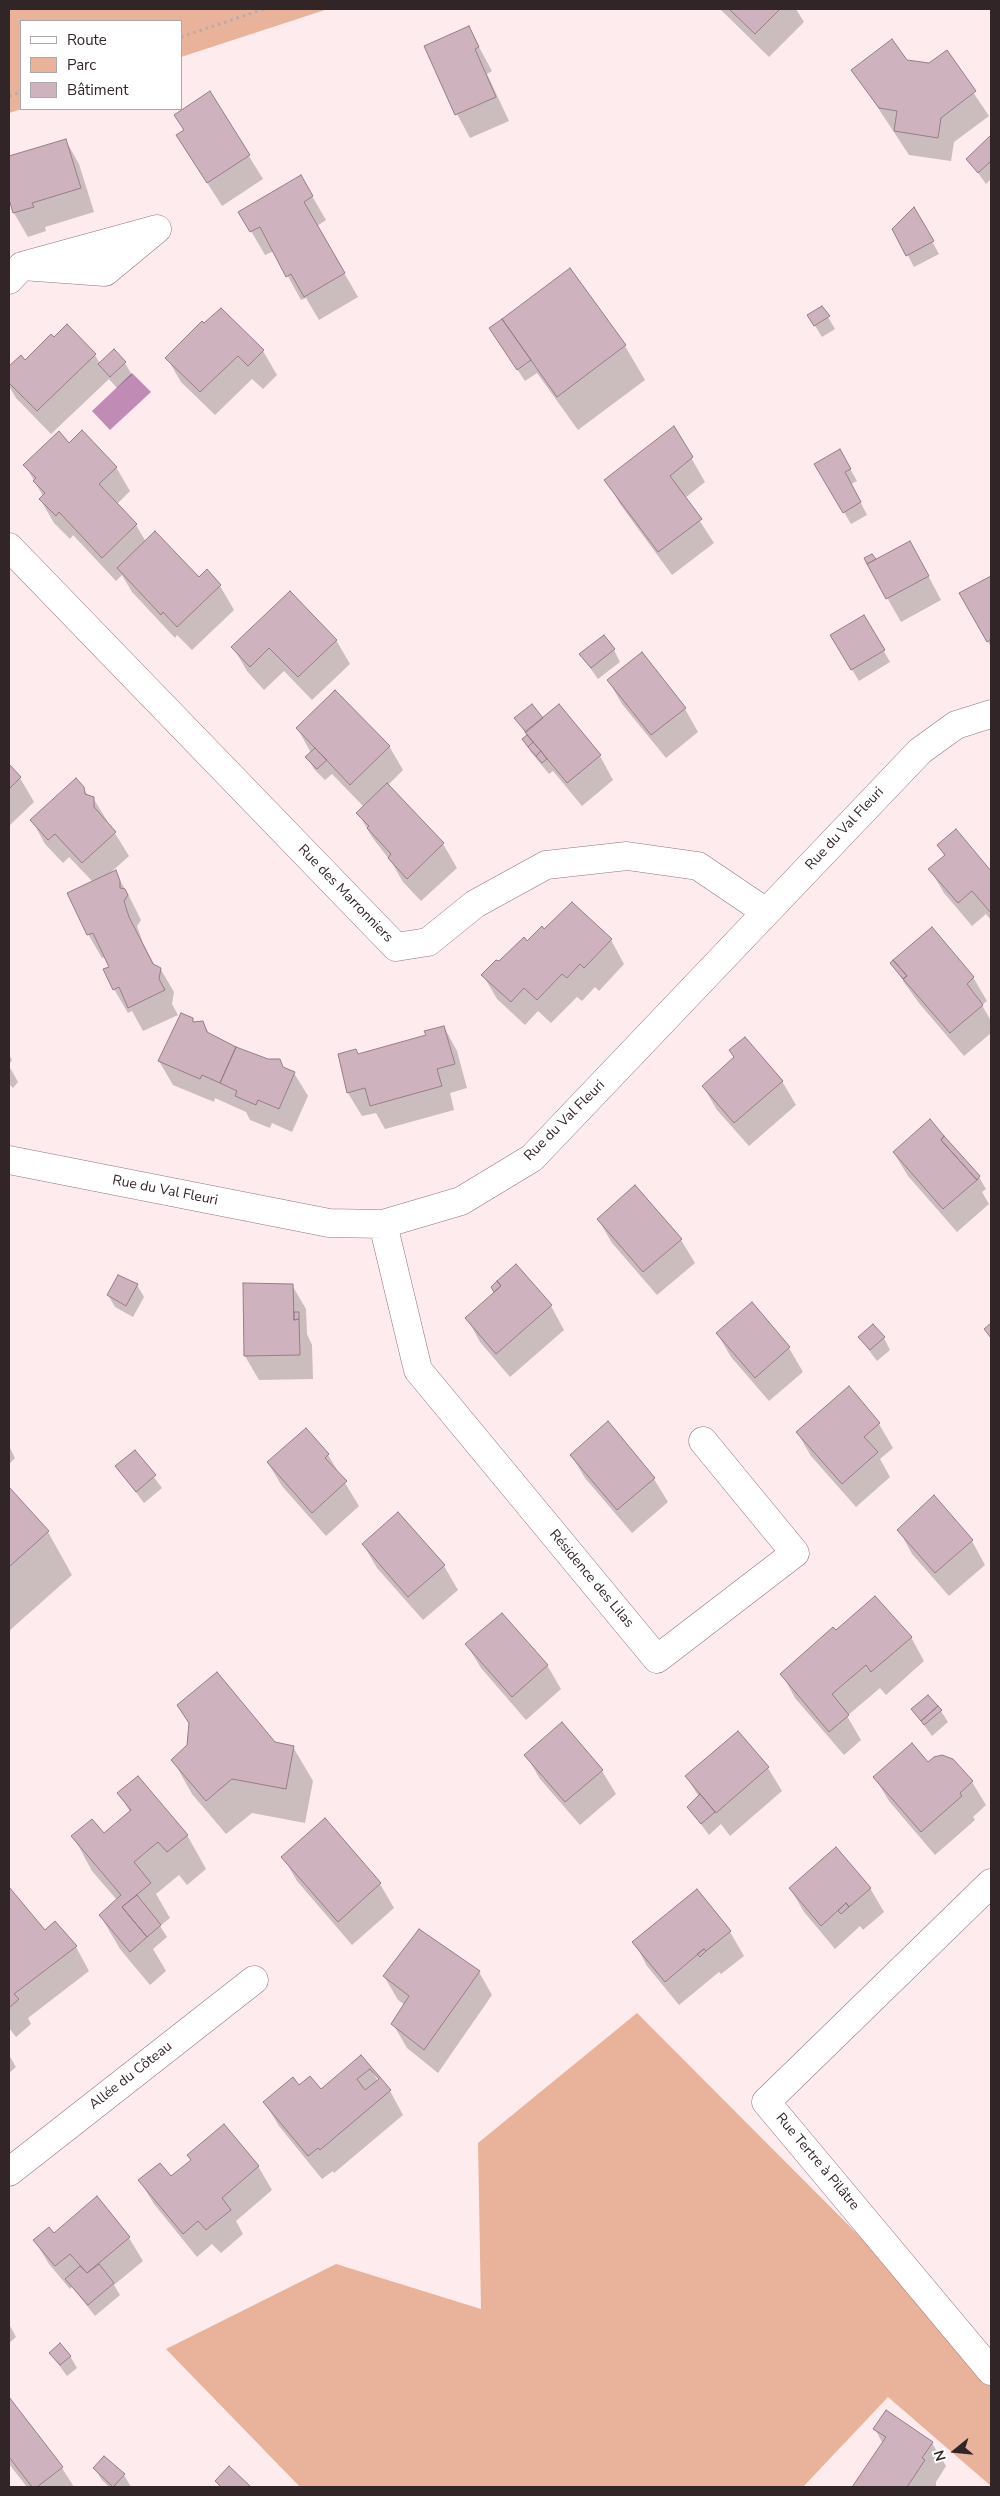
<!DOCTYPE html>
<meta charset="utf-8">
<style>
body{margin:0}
#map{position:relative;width:1000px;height:2496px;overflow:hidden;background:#feebed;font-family:"Nunito Sans",sans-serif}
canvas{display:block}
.frame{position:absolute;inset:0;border:10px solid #312527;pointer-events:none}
.legend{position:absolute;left:20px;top:20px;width:162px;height:90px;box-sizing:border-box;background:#fff;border:1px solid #ada8a9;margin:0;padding:6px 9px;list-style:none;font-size:15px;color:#312527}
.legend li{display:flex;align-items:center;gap:10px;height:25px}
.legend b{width:25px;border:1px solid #ada8a9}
.north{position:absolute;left:930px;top:2426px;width:50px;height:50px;-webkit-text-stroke:4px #fff;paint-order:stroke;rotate:253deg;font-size:14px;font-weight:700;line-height:20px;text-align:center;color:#312527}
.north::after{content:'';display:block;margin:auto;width:18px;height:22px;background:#312527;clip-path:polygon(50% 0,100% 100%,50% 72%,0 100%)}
</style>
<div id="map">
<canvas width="1000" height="2496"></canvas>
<div class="frame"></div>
<ul class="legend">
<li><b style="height:6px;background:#fff"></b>Route</li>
<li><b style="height:14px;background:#e8b39a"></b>Parc</li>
<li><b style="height:14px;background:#ceb2bd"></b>Bâtiment</li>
</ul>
<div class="north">N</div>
</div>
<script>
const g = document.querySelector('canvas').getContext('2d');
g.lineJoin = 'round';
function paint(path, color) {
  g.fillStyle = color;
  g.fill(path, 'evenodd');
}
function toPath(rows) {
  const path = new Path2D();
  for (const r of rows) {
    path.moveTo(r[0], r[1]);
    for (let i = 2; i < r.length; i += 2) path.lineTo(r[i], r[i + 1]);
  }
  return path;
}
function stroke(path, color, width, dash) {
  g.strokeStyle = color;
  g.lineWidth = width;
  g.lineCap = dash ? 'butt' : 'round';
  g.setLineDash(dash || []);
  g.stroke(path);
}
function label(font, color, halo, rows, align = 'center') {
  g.font = font + ' "Nunito Sans",sans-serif';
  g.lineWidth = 4;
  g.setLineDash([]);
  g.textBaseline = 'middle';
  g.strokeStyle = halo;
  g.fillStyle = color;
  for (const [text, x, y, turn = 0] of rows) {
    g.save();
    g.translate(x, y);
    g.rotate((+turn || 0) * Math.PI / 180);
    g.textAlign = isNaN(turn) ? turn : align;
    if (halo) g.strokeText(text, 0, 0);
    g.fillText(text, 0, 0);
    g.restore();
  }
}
paint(toPath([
 [9,9,328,9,181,57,181,21,21,21,22,109,9,113],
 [637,2013,947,2324,991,2380,991,2486,888,2397,803,2487,300,2487,166,2349,336,2264,481,2309,478,2143]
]), '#e8b39a');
paint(toPath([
 [132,373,151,392,110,430,92,411]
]), '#c08cb5');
paint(toPath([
 [720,9,796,9,804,22,769,57],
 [468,27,492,71,487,74,509,121,470,138,457,114],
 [946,52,989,116,954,142,951,161,909,155,853,70,906,61,929,65],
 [210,93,263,179,222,206,192,159,184,131,175,115],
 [991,136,991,179,986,184,968,159],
 [66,141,79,164,94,212,45,227,46,231,28,237,14,213,9,194,9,158],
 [301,177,326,220,317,226,358,297,319,320,306,298,301,300,274,251,265,255,240,212],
 [914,209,939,254,914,267,894,229],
 [570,270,625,346,645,380,578,430,537,373,525,381,490,329],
 [822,307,835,329,822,337,809,316],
 [67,326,95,355,100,364,125,363,132,375,117,388,109,379,51,434,16,398,9,386,9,368,21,357,25,361],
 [263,351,277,375,263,389,252,379,215,415,181,382,167,358],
 [674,428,705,482,685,498,714,543,672,575,620,504,606,480],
 [69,445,116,467,130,491,117,504,136,525,146,542,199,579,207,571,220,586,234,610,192,650,177,635,175,638,132,592,122,575,116,581,73,535,70,539,54,523,40,499,43,496,25,465],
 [840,451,857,481,851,484,867,515,851,524,816,464],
 [872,555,876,561,923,566,941,600,901,622,865,559],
 [991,577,991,647,961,594],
 [864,616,890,662,859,681,831,635],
 [336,640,350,664,312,700,284,671,264,690,247,671,233,647],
 [614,650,620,662,598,679,581,655],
 [608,680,685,709,698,732,666,758,622,704],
 [516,718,543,720,600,756,613,780,582,806,553,771,549,774,530,751,523,739,527,736],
 [298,729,389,746,403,770,388,785,443,844,457,868,421,901,403,882,392,863,372,837,358,813,364,807,332,774,325,780,314,769,307,757,311,753],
 [9,766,20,778,34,802,9,826],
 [83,787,88,796,93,798,129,856,109,874,115,872,129,896,141,920,137,926,143,943,155,966,160,968,174,992,172,1004,178,1015,143,1031,132,1011,128,1013,114,989,111,968,106,957,102,958,88,934,93,882,69,857,63,863,45,844,32,820],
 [956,831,991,873,991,920,986,914,972,926,944,893,930,869,945,857,938,845],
 [544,930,611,940,624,964,599,991,595,987,582,1001,577,997,551,1023,538,1011,525,1025,497,999,483,975],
 [892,963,973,977,987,1001,982,1005,991,1021,991,1033,964,1056,919,1003,903,981,905,976,902,979],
 [192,1019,194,1023,203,1022,209,1034,221,1041,268,1060,279,1060,284,1069,294,1073,308,1096,292,1132,272,1123,270,1128,250,1120,246,1112,215,1098,214,1102,173,1085,159,1061],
 [444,1027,457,1051,467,1088,450,1093,454,1110,385,1129,376,1113,362,1116,348,1093,339,1055,358,1055,427,1036],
 [9,1054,12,1060,9,1064],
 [9,1066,18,1082,13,1088,9,1084],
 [782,1081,796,1105,749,1146,717,1110,703,1086],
 [894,1153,979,1177,986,1189,982,1192,989,1204,957,1232,908,1176],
 [598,1219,681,1240,695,1263,657,1295,612,1243],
 [516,1265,551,1306,564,1330,510,1377,480,1342,467,1318,495,1293,492,1287],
 [137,1285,144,1297,133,1317,115,1307,108,1295],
 [292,1285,306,1309,307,1334,312,1345,313,1379,259,1380,245,1356],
 [752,1304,789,1348,803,1372,769,1401,731,1357,717,1333],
 [859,1337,884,1338,890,1350,877,1361],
 [849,1388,879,1424,893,1448,880,1459,890,1477,856,1507,811,1456,797,1432],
 [306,1429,328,1455,359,1506,326,1536,282,1486,268,1463],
 [9,1446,15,1458,9,1464],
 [135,1452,162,1488,144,1503,117,1467],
 [571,1455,654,1479,668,1502,632,1533,585,1478],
 [9,1489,48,1532,72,1575,9,1631],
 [398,1514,444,1566,458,1590,423,1620,377,1568,363,1544],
 [899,1530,972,1541,985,1565,949,1596,912,1554],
 [836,1631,911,1637,924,1661,886,1695,880,1688,847,1716,861,1740,844,1755,795,1698,782,1674],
 [467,1645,547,1665,561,1689,526,1720,481,1668],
 [178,1705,275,1744,293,1747,313,1781,305,1823,252,1813,226,1834,192,1794,173,1760,188,1746,190,1726],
 [913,1710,941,1711,948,1722,932,1736],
 [526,1755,602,1771,616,1794,580,1825,540,1779],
 [928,1763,972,1782,986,1805,973,1817,975,1820,935,1855,889,1801,875,1778],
 [768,1768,782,1791,730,1836,721,1824,709,1835,688,1807,699,1797,686,1776],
 [119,1793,187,1835,206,1869,187,1885,179,1875,156,1894,170,1918,160,1926,167,1937,153,1949,166,1971,150,1985,120,1949,100,1915,117,1900,92,1871,73,1836,104,1835,130,1812],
 [325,1820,380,1884,394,1908,352,1945,297,1881,283,1857],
 [790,1888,870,1888,884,1912,863,1930,860,1926,835,1949,804,1912],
 [9,1889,45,1932,55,1923,76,1947,89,1971,28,2018,31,2024,16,2037,9,2028],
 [696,1891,730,1932,744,1956,721,1974,719,1972,679,2005,647,1966,634,1942],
 [479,1972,492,1995,438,2073,407,2048,393,2024,405,2005,398,2000,384,1976],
 [9,2055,16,2067,9,2073],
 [370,2068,378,2081,380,2080,390,2091,403,2115,334,2173,333,2171,322,2179,279,2126,265,2103,299,2087,321,2090],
 [258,2166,272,2190,236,2221,243,2234,221,2253,212,2244,197,2257,154,2204,140,2181],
 [97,2198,129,2238,143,2261,114,2285,120,2295,95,2316,72,2287,70,2289,49,2264,35,2241,53,2235],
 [9,2324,16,2337,9,2343],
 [50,2353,70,2356,77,2368,67,2376],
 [9,2399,62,2468,74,2487,27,2487,9,2464],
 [875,2429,932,2443,946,2466,936,2482,936,2487,854,2487,883,2444],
 [104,2458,124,2475,131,2487,109,2487,102,2480,95,2469]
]), '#0003');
const building = toPath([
 [729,9,780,9,755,34,729,9],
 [469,26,479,47,475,49,496,97,455,115,424,46,469,26],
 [892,39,907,60,929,63,947,50,976,91,941,118,938,138,894,131,897,111,879,108,851,70,892,39],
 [210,91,250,155,207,183,176,135,184,130,174,115,210,91],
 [991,135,991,161,978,173,966,159,991,135],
 [66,139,81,188,32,203,34,207,13,213,9,199,9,156,66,139],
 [301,175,313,196,304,202,345,273,304,297,291,274,286,277,260,227,250,232,238,212,301,175],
 [914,207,934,241,906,256,892,229,914,207],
 [570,268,626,345,557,397,502,319,570,268],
 [822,306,830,316,814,326,807,315,822,306],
 [221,308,264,350,248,366,238,356,200,392,165,358,202,321,204,323,221,308],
 [502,319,531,360,517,370,489,328,502,319],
 [67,324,96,354,37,411,9,383,9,366,21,355,25,360,51,334,54,337,67,324],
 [114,349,126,362,110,377,98,364,114,349],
 [674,426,693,457,670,476,702,519,658,552,604,480,674,426],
 [82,430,117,467,99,484,137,524,102,558,59,512,56,516,39,499,45,493,33,481,36,478,23,465,59,431,69,443,82,430],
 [840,449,851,469,845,472,861,502,843,513,814,464,840,449],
 [155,531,199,577,207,569,221,585,177,627,163,612,161,615,117,568,155,531],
 [910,541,929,576,886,599,867,564,910,541],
 [872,554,876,559,867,564,864,558,872,554],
 [991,576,991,639,987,642,959,593,991,576],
 [290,591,337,640,298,677,269,648,250,667,231,647,290,591],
 [864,615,885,650,851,670,830,635,864,615],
 [604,635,615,649,591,668,579,654,604,635],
 [642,652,686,708,651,735,607,680,642,652],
 [335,690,390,746,350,785,296,728,335,690],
 [532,704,543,718,526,732,514,718,532,704],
 [559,704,601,755,567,783,525,732,559,704],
 [527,735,533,742,528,747,522,739,527,735],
 [533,742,541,751,536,756,528,747,533,742],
 [315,748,327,760,317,769,305,757,315,748],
 [541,751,547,759,542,763,536,756,541,751],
 [9,764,21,777,9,789,9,764],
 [76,778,84,787,85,794,94,797,94,807,116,832,82,863,55,834,48,840,30,820,76,778],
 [387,783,444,843,407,879,388,858,391,854,367,828,369,826,356,813,387,783],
 [956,829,991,871,991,913,972,891,958,903,928,869,945,855,937,845,956,829],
 [116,870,120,881,120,888,125,889,128,895,124,901,129,917,153,964,161,968,159,979,165,990,128,1008,119,987,113,990,103,969,109,967,93,933,87,935,67,893,116,870],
 [572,902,612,939,584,968,580,964,567,978,562,974,537,1000,524,988,511,1002,481,975,496,960,499,961,524,937,527,941,542,926,544,929,572,902],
 [932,927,974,977,967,984,983,1005,950,1033,903,979,907,976,893,960,932,927],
 [893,960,907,976,903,979,890,963,893,960],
 [181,1013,193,1018,193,1022,203,1021,207,1032,236,1047,220,1083,202,1075,200,1079,158,1061,181,1013],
 [444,1026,455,1064,437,1069,442,1086,370,1106,365,1088,347,1093,338,1054,356,1049,358,1054,426,1035,424,1031,444,1026],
 [745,1037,783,1081,734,1123,702,1086,734,1057,729,1050,745,1037],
 [236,1047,268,1059,280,1059,283,1067,295,1072,279,1109,258,1100,256,1105,235,1096,237,1091,220,1083,236,1047],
 [930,1119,944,1136,941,1140,977,1180,943,1209,893,1152,930,1119],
 [944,1136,980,1176,977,1180,941,1140,944,1136],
 [635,1185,682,1239,643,1272,597,1219,635,1185],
 [516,1264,552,1305,496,1354,465,1318,501,1286,497,1281,516,1264],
 [118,1275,138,1284,126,1306,107,1295,118,1275],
 [497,1281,501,1286,494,1292,491,1287,497,1281],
 [243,1283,293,1284,294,1320,299,1319,300,1355,244,1356,243,1283],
 [752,1302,790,1347,755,1378,716,1333,752,1302],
 [294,1312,299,1312,299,1319,294,1320,294,1312],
 [991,1323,991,1338,984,1329,991,1323],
 [873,1324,885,1337,870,1350,858,1337,873,1324],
 [849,1386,880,1423,864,1437,878,1452,842,1484,796,1432,849,1386],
 [608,1421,655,1478,617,1510,570,1455,608,1421],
 [306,1428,329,1454,325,1458,347,1481,312,1513,267,1462,306,1428],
 [135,1450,156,1475,136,1492,115,1466,135,1450],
 [9,1487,49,1531,9,1567,9,1487],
 [934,1495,973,1540,935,1573,897,1530,934,1495],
 [398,1512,445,1565,408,1597,362,1544,398,1512],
 [875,1596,912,1637,871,1672,866,1665,832,1694,849,1715,829,1732,780,1674,833,1627,836,1630,875,1596],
 [502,1613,548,1665,512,1697,465,1644,502,1613],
 [217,1672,275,1742,294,1746,286,1789,232,1779,206,1801,171,1760,187,1745,189,1723,177,1705,217,1672],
 [928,1695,938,1706,921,1721,911,1709,928,1695],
 [938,1706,942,1710,924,1725,921,1721,938,1706],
 [562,1722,603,1770,565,1802,524,1755,562,1722],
 [738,1731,769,1767,716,1813,685,1776,738,1731],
 [912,1743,928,1762,934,1757,942,1755,953,1759,973,1781,960,1793,962,1796,921,1832,873,1777,912,1743],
 [138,1776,188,1835,167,1852,158,1842,134,1862,151,1883,122,1907,147,1937,130,1952,99,1915,121,1895,71,1836,92,1819,104,1833,131,1810,117,1793,138,1776],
 [700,1794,715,1812,701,1824,687,1807,700,1794],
 [325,1818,381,1883,338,1922,281,1857,325,1818],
 [836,1847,871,1888,849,1907,846,1903,821,1926,789,1888,836,1847],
 [9,1887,45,1930,55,1921,77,1946,14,1994,19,1999,9,2008,9,1887],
 [697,1889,731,1931,706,1951,704,1949,665,1982,632,1942,697,1889],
 [137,1895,161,1925,147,1937,122,1907,137,1895],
 [846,1903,849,1907,841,1914,838,1911,846,1903],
 [419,1929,480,1971,424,2050,391,2024,409,1996,383,1976,419,1929],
 [704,1949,706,1951,700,1957,697,1954,704,1949],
 [361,2055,391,2090,320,2150,318,2148,308,2156,263,2102,293,2077,299,2085,310,2076,321,2089,361,2055],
 [370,2069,379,2079,365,2090,357,2079,370,2069],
 [224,2124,259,2166,222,2198,231,2210,206,2230,198,2221,183,2234,138,2180,160,2163,171,2176,191,2160,187,2155,224,2124],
 [97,2196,130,2237,87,2273,70,2254,55,2266,33,2240,49,2227,54,2233,97,2196],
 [99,2264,114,2283,88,2305,65,2279,80,2266,87,2273,99,2264],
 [60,2343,71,2356,60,2365,49,2353,60,2343],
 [9,2397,63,2467,37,2487,32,2487,9,2457,9,2397],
 [886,2410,933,2442,922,2458,925,2460,907,2487,852,2487,886,2437,873,2429,886,2410],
 [104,2456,125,2474,113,2487,93,2468,104,2456],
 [229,2466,251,2487,221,2487,215,2481,229,2466]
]);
paint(building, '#ceb2bd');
stroke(building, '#977d88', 1);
const minor = toPath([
 [9,280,22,266,157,229,105,272,22,266],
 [9,547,396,947,428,942,475,904,546,865,627,856,698,866,766,912],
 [9,1160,329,1223,383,1224,461,1201,532,1158,920,751,956,725,991,714],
 [383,1224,418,1370,657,1659,795,1553,703,1441],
 [991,1883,766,2102,991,2371],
 [9,2172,254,1980]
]);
stroke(minor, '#92767a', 29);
stroke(toPath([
 [181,37,264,9],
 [9,96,21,92]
]), '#baa9ab', 3, [2.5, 4]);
stroke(minor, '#fff', 28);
label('14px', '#312527', '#fff', [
 ["Rue du Val Fleuri",845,829,-47],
 ["Rue des Marronniers",345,894,46],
 ["Rue du Val Fleuri",565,1121,-45],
 ["Rue du Val Fleuri",165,1191,11],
 ["Résidence des Lilas",591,1579,50],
 ["Allée du Côteau",131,2076,-38],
 ["Rue Tertre à Pilâtre",817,2162,50]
]);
</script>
